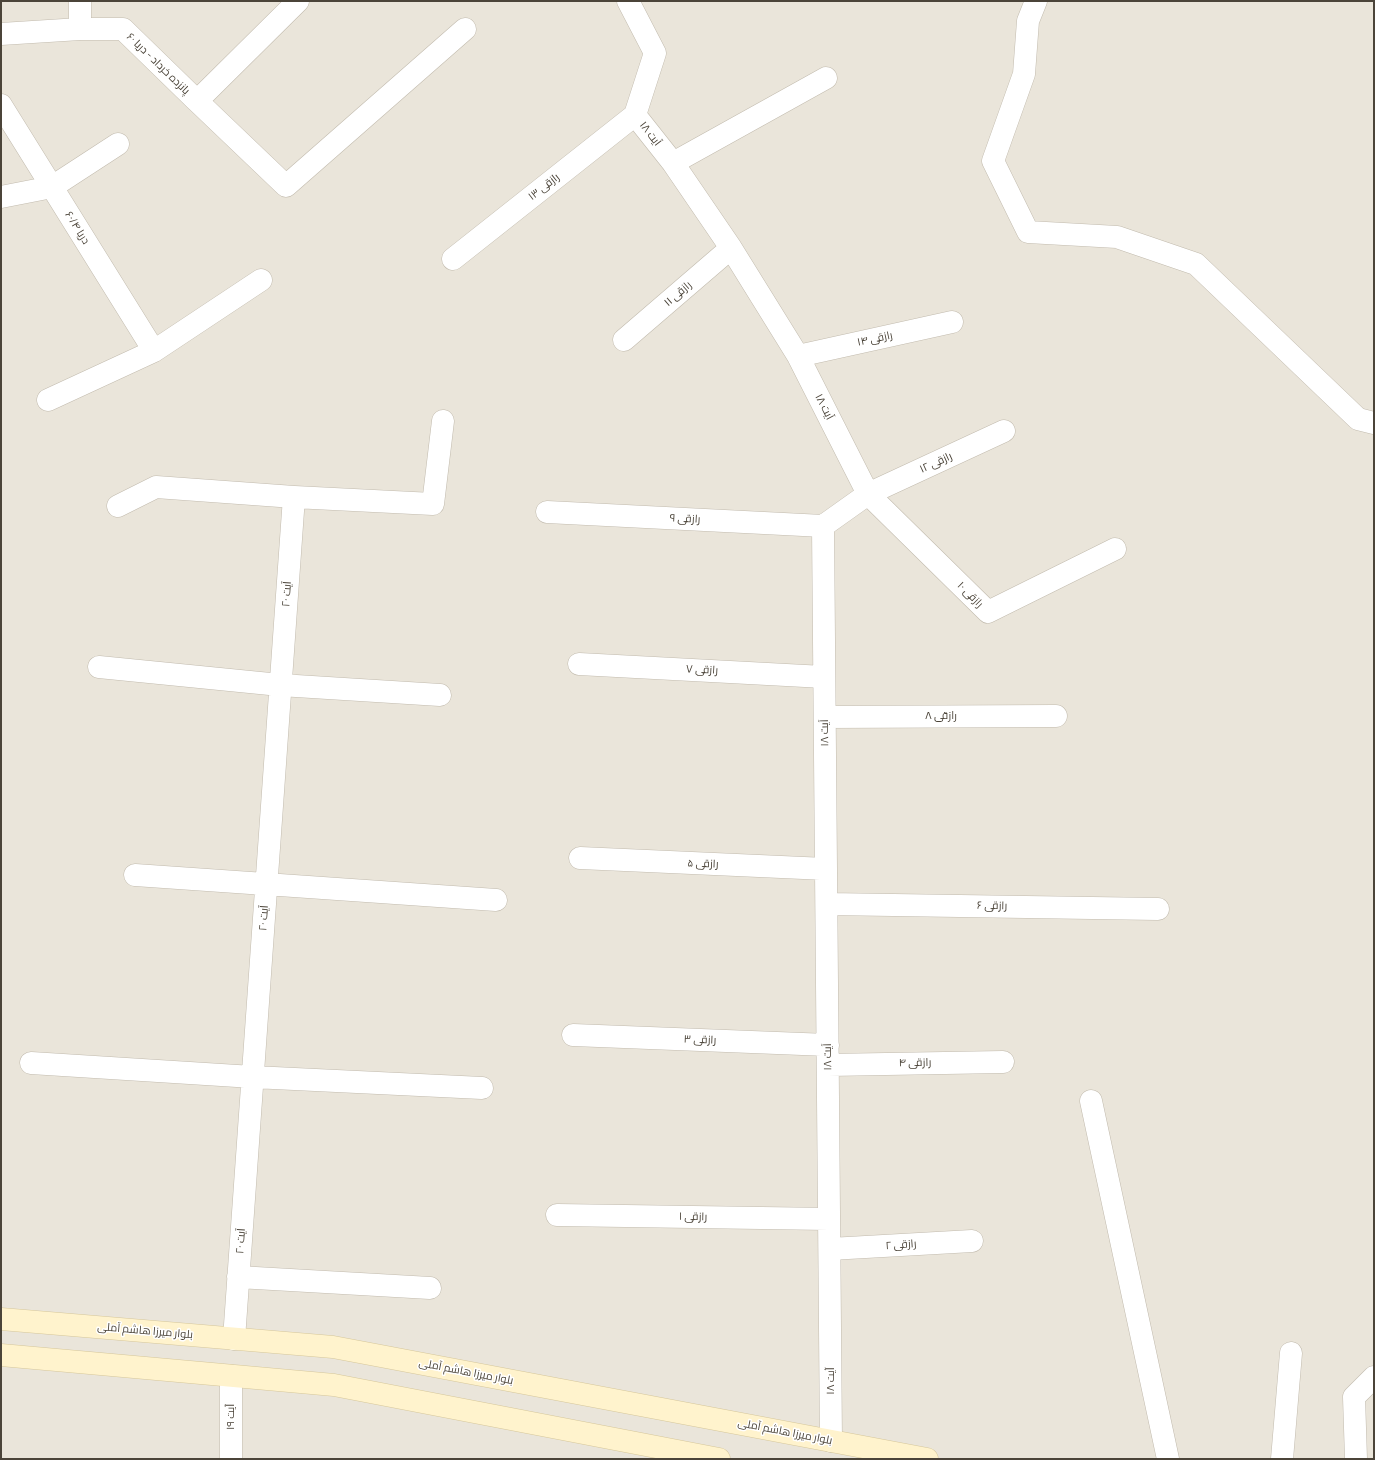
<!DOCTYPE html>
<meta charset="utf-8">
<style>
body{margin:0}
#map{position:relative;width:1375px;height:1460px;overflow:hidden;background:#f6f3ec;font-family:Manrope,sans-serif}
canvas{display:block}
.frame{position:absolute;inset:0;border:2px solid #4b4439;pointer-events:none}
</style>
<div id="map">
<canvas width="1375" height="1460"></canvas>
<div class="frame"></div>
</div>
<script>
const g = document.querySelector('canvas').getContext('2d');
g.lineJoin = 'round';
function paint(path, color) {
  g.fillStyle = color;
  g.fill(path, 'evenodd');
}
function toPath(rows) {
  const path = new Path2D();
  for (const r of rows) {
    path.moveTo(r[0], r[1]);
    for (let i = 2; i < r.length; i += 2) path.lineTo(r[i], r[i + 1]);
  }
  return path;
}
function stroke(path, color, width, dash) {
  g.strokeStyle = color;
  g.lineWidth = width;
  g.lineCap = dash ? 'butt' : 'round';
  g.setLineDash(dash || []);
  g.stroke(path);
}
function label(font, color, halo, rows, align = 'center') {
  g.font = font + ' Manrope,Cairo,sans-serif';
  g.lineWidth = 3;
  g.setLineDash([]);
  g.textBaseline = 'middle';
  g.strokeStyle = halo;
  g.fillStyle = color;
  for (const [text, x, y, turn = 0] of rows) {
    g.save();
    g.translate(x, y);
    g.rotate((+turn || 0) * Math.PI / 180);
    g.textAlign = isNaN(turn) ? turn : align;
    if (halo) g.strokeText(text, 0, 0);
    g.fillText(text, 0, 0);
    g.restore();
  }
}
paint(toPath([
 [1,1,1374,1,1374,1459,1,1459]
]), '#eae5da');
const street = toPath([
 [628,1,655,53,635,115],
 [1036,1,1028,21,1024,74,993,161,1028,232,1117,237,1196,264,1358,419,1374,423],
 [80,29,80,1],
 [1,34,80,29,123,29,197,101,298,1],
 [197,101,286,186,465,29],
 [1,105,154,351],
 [635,115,673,163,731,248,798,356,868,494,988,612,1115,549],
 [673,163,826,78],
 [1,197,52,187,118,144],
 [453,259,635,115],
 [624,340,731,248],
 [798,356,952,322],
 [48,400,154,351,261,280],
 [118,506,156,487,294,497,433,504,443,421],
 [547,512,823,526],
 [823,526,831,1441],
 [823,526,868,494,1004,431],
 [579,664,824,677],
 [99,667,280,685,440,695],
 [825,717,1056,716],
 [580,858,826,869],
 [135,875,496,900],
 [827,904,1158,909],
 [573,1035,828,1045],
 [31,1063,253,1077,482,1088],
 [828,1065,1003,1062],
 [1091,1101,1168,1459],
 [557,1215,829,1219],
 [830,1249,972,1241],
 [238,1277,430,1288],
 [234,1339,294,497],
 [231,1376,231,1459],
 [1282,1459,1291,1353],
 [1356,1459,1354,1397,1374,1377]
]);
const secondary = toPath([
 [1,1319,333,1347,927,1459],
 [1,1355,334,1385,719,1459]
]);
stroke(street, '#c2bbae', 23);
stroke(secondary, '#d6c79b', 23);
stroke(street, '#fff', 22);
stroke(secondary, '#fff3cd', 22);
label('11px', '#4b4439', '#fff', [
 ["پانزده خرداد - دریا ۶۰",158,64,44],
 ["آیت ۱۸",650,134,52],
 ["رازقی ۱۳",544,187,-38],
 ["دریا ۶۰/۴",77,228,58],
 ["رازقی ۱۱",678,294,-41],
 ["رازقی ۱۴",875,339,-12],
 ["آیت ۱۸",824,407,63],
 ["رازقی ۱۲",936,463,-25],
 ["رازقی ۹",685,519,3],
 ["آیت ۲۰",287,594,-86],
 ["رازقی ۱۰",970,595,45],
 ["رازقی ۷",702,670,3],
 ["رازقی ۸",941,716],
 ["آیت ۱۸",825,733,-91],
 ["رازقی ۵",703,864,2],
 ["رازقی ۶",992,906,1],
 ["آیت ۲۰",264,918,-86],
 ["رازقی ۳",700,1040,2],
 ["آیت ۱۸",828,1057,-91],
 ["رازقی ۴",915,1063,-1],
 ["رازقی ۱",693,1217,1],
 ["آیت ۲۰",241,1241,-86],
 ["رازقی ۲",901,1245,-4],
 ["بلوار میرزا هاشم آملی",145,1331,5],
 ["بلوار میرزا هاشم آملی",466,1372,11],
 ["آیت ۱۸",831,1381,-90],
 ["آیت ۱۹",231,1417,-90],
 ["بلوار میرزا هاشم آملی",785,1432,11]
]);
</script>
